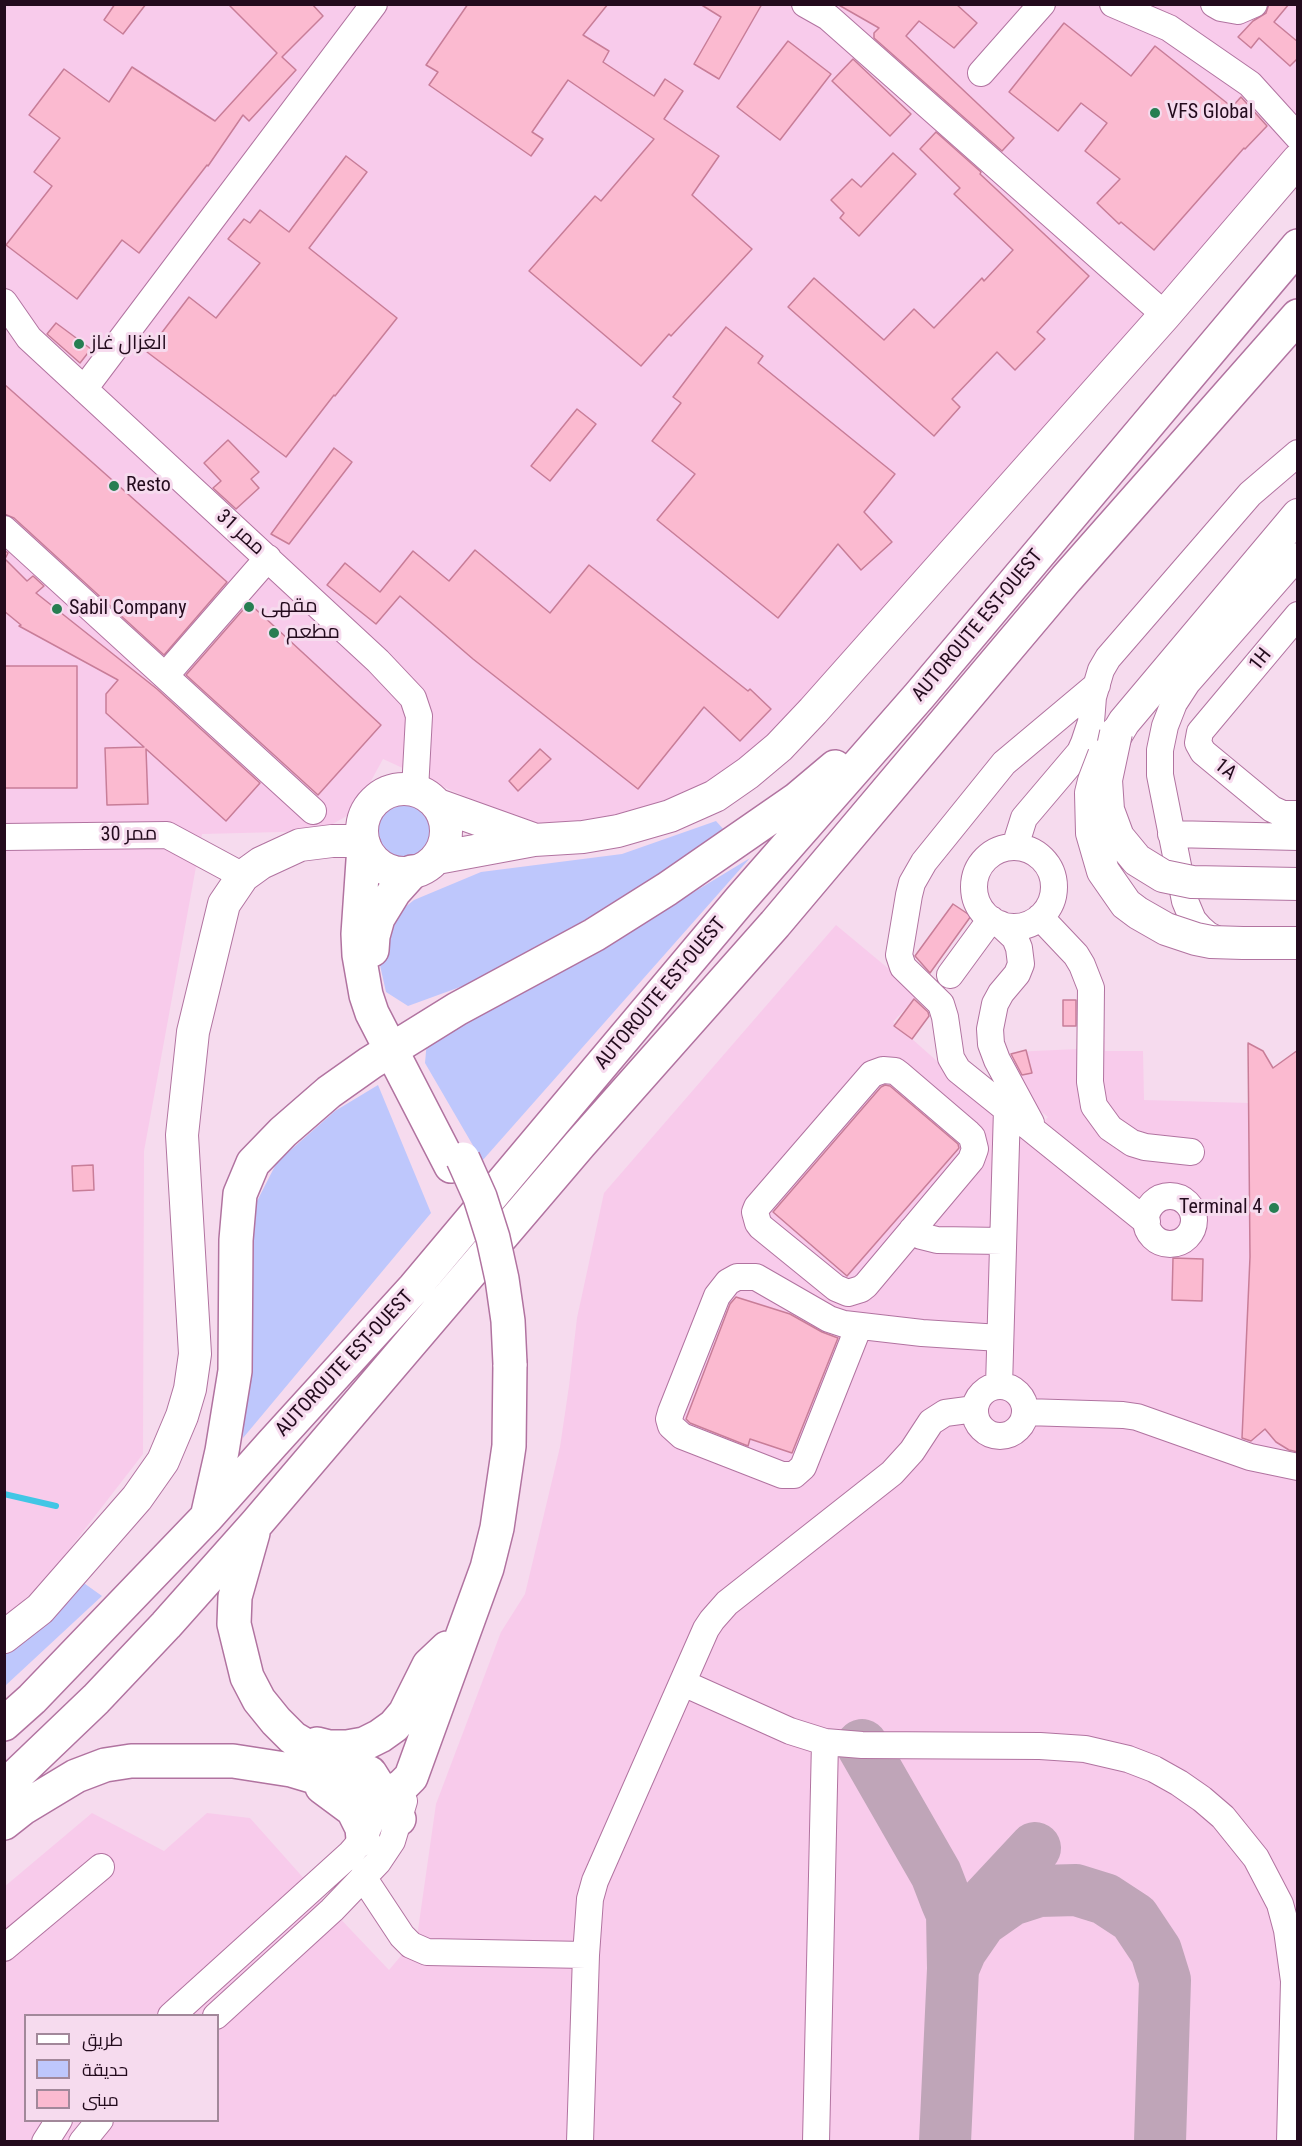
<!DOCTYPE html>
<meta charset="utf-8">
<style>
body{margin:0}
#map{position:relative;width:1302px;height:2146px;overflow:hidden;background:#f6dbee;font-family:"Roboto Condensed",Cairo,sans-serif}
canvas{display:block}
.frame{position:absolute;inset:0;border:6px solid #230b1d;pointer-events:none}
.legend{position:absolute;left:24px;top:2014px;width:195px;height:108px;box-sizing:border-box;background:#f6dbee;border:2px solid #a2889a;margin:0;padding:8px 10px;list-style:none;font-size:18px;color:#230b1d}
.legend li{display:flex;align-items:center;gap:12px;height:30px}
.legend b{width:30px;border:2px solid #a2889a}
</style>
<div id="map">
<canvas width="1302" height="2146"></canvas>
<div class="frame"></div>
<ul class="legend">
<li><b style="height:8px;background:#fff"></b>طريق</li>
<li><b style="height:16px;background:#bec7fc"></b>حديقة</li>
<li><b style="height:16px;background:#fbbad0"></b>مبنى</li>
</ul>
</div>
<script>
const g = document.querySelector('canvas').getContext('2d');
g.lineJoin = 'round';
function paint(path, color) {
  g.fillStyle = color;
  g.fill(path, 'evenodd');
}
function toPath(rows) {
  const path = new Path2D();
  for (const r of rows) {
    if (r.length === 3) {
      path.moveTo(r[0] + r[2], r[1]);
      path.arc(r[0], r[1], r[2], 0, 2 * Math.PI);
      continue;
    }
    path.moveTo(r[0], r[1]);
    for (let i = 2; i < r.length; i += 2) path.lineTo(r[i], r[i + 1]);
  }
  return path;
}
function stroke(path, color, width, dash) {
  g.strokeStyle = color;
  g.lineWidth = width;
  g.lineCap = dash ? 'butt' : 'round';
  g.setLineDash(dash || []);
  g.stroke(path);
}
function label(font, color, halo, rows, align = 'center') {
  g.font = font + ' "Roboto Condensed",Cairo,sans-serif';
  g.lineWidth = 6;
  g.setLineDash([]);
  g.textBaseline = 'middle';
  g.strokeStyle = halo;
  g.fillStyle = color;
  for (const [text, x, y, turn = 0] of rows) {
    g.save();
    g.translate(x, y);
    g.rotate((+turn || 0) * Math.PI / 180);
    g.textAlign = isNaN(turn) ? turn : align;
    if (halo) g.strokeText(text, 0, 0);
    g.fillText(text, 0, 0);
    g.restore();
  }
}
paint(toPath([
 [5,5,1297,5,1297,173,796,722,715,787,580,829,516,820,383,759,354,812,320,831,202,834,144,1151,143,1454,47,1578,5,1619],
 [836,925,919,994,893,1022,993,1111,993,1138,1018,1139,1031,1137,1048,1117,1023,1098,1012,1052,1078,1049,1077,1027,1083,1026,1084,1012,1104,1012,1105,1051,1143,1051,1144,1100,1249,1103,1249,1043,1263,1051,1272,1069,1297,1050,1297,2141,5,2141,4,1887,92,1813,164,1851,207,1813,250,1818,332,1910,389,1970,417,1937,436,1804,501,1632,525,1594,560,1447,569,1386,577,1318,604,1193],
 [26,2016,218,2016,218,2120,26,2120]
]), '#f8cbeb');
paint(toPath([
 [404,830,28],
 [716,821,725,831,590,918,482,979,408,1006,386,992,379,961,389,920,414,900,481,872,622,854],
 [750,858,482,1161,425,1063,427,1040,615,940],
 [378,1085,431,1213,243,1438,253,1209,277,1162,335,1111],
 [81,1581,102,1596,5,1686,5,1652]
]), '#bec7fc');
stroke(toPath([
 [4,1494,56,1506]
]), '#42c6e5', 6);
stroke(toPath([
 [862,1745,936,1874,946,1900,952,1914,953,1969,966,1929,979,1908,1035,1848],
 [945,2142,953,1969,961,1950,981,1921,1011,1900,1039,1891,1076,1890,1105,1899,1134,1918,1156,1951,1165,1980,1160,2142]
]), '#bfa5b8', 52);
const building = toPath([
 [115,4,146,4,123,34,104,20,115,4],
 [228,4,312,4,323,16,282,57,296,70,249,121,243,115,208,166,207,165,139,253,122,240,77,299,6,245,52,186,34,172,60,138,29,115,64,69,109,102,132,67,215,121,277,53,228,4],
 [468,4,608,4,583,35,609,51,603,62,654,96,665,79,683,91,664,119,719,156,692,195,752,249,671,336,669,334,641,366,529,271,595,196,601,201,654,139,568,80,532,132,543,139,531,156,429,85,438,72,426,65,468,4],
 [700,4,762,4,719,79,694,64,721,17,700,4],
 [837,4,956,4,977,23,954,48,919,21,906,36,1014,138,1002,151,874,38,874,33,879,28,837,4],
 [1269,4,1289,4,1274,22,1298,42,1298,58,1290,66,1259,38,1251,48,1238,37,1253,21,1266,13,1269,4],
 [1064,23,1131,76,1155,46,1232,107,1241,97,1267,126,1245,149,1244,148,1154,250,1121,222,1119,224,1097,203,1120,179,1085,151,1107,123,1081,103,1058,131,1009,92,1064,23],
 [788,41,831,74,780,140,737,107,788,41],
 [853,59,911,114,890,136,832,81,853,59],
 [936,132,981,172,980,174,1089,276,1037,332,1045,339,1015,370,997,352,952,399,960,407,934,436,788,307,814,278,884,340,914,309,934,328,982,278,984,281,1013,250,954,194,960,188,920,149,936,132],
 [893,153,916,174,859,236,840,218,844,213,831,200,852,179,861,187,893,153],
 [346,156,367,172,309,248,397,318,335,396,334,395,286,457,147,352,189,297,216,318,260,263,228,239,244,219,250,223,260,210,289,232,346,156],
 [56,323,91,349,80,363,47,334,56,323],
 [726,327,763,356,758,363,895,474,864,512,892,542,861,570,838,544,778,618,657,520,695,474,652,441,681,403,673,397,726,327],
 [4,384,227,582,164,655,14,518,4,514,4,384],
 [577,409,596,424,550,481,531,466,577,409],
 [228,440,259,472,251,479,259,488,236,509,213,488,221,481,204,463,228,440],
 [334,448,352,462,289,544,271,534,334,448],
 [4,550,8,553,5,559,27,581,33,576,44,586,36,593,157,689,260,783,226,821,146,749,148,804,107,805,105,748,144,747,106,713,106,694,118,680,19,626,21,625,4,611,4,550],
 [475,550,550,613,589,565,748,691,750,689,771,709,740,741,704,707,638,789,473,659,400,596,376,624,327,585,345,563,380,592,413,551,449,581,475,550],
 [249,603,381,725,318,795,186,675,249,603],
 [4,666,77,666,77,788,4,788,4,666],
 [540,749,551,759,518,791,509,781,540,749],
 [953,904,971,916,930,973,915,956,953,904],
 [914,999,928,1012,929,1016,912,1039,894,1026,914,999],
 [1063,1000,1076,1000,1076,1026,1063,1026,1063,1000],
 [1248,1043,1263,1051,1273,1068,1298,1050,1298,1452,1289,1450,1276,1442,1265,1429,1251,1441,1242,1438,1250,1257,1248,1043],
 [1026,1050,1032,1073,1022,1075,1011,1054,1026,1050],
 [885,1085,890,1086,958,1144,959,1148,847,1276,773,1212,881,1087,885,1085],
 [93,1165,94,1190,73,1191,72,1166,93,1165],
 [1173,1258,1203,1259,1202,1301,1172,1300,1173,1258],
 [736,1297,790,1314,822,1332,838,1338,792,1453,750,1439,748,1446,690,1423,686,1419,730,1304,736,1297]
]);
paint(building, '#fbbad0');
stroke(building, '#c87d98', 1.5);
const minor = toPath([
 [805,4,828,17,1165,315],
 [1113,4,1169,28,1250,84,1298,137],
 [1214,4,1221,8,1238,11,1254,4],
 [981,73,1042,4],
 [4,302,29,338,378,661,413,698,419,716,415,790],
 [84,389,374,4],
 [4,529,313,811],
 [1298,615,1200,732,1198,743,1203,752,1272,809,1283,814,1298,814],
 [165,676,268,558],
 [1097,685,1004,763,924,862,912,883,909,895,899,955,903,967,941,1004,945,1017,951,1058,958,1070,1147,1222],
 [1171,834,1298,837],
 [4,837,167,835,243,876],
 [1018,847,1018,837,1024,818,1080,752,1084,743,1091,722,1093,697,1101,670,1108,658,1250,494,1298,453],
 [1014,887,40],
 [1040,917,1076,955,1082,965,1091,988,1090,1082,1094,1106,1110,1128,1132,1143,1145,1147,1191,1152],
 [1000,924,1015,938,1019,948,1021,964,1017,974,1001,993,995,1004,990,1029,991,1044,997,1060,1031,1123],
 [1222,942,1208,935,1200,928,1193,920,1185,901,1160,775,1160,750,1165,726,1174,703,1187,683,1298,556],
 [950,975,991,919],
 [883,1070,895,1071,899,1074,968,1133,972,1137,975,1149,971,1160,866,1285,861,1289,848,1293,836,1288,761,1227,758,1223,755,1212,757,1207,872,1074,883,1070],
 [1170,1220,24],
 [912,1230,921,1236,937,1240,1003,1241],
 [859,1326,803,1467,794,1475,782,1475,682,1436,671,1426,669,1419,671,1412,717,1296,728,1282,737,1277,756,1277,829,1319,844,1324,922,1333,1000,1338],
 [999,1386,1007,1109],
 [1000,1411,25],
 [1025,1412,1123,1415,1137,1417,1250,1457,1298,1467],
 [683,1683,790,1731,825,1742,862,1745,1040,1746,1085,1749,1128,1759,1154,1769,1179,1783,1202,1799,1223,1817,1256,1858,1280,1904,1287,1930,1294,1981,1290,2142],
 [363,1877,402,1936,411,1945,427,1952,586,1955],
 [4,1948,101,1867],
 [171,2016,350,1854,363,1839,383,1796],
 [216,2016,332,1910,378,1862,392,1841,404,1801],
 [45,2142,59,2120],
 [82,2142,100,2120],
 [580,2142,586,1955,590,1899,595,1881,706,1629,712,1620,727,1603,892,1473,912,1451,931,1422,945,1413,975,1409],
 [816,2142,825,1742]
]);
const major = toPath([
 [1104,755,1124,722,1298,515],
 [404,831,42],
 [438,805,533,839],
 [437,858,534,840,583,837,618,831,670,816,715,796,748,773,779,747,813,711,1165,315,1298,160],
 [4,1637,40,1609,137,1498,163,1461,182,1416,190,1389,195,1354,182,1135,193,1032,224,904,243,876,261,863,300,845,332,841,362,841]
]);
const highway = toPath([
 [364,846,358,934,359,955,366,995,372,1013,451,1166],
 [372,950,373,936,378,918,394,892,412,872],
 [208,1513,222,1451,235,1371,236,1240,240,1194,253,1163,283,1132,329,1092,370,1063,457,1009,594,935,667,889,797,799,835,767],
 [253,1533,235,1597,234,1624,247,1677,259,1700,276,1721,293,1738,315,1751,370,1773,399,1819],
 [4,1724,32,1699,207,1517,272,1444,414,1288,740,900,919,696,1298,246],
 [317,1744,329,1747,347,1747,364,1744,380,1736,394,1726,405,1713,429,1665,447,1648],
 [4,1787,96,1699,166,1625,256,1524,580,1144,775,924,1066,579,1298,316],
 [322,1787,353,1810,362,1828,363,1839],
 [4,1823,23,1808,76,1776,105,1765,131,1761,233,1761,291,1770,375,1795,387,1795,402,1786,411,1777,487,1568,497,1528,509,1446,510,1364]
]);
stroke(minor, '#b173a0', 28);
stroke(major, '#b173a0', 34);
stroke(highway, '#b173a0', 36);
stroke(minor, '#fff', 26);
stroke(major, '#fff', 32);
stroke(highway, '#fff', 33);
const majorBridge = toPath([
 [1116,733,1106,780,1108,810,1118,837,1137,860,1163,876,1192,882,1298,884],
 [1104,755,1094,781,1091,793,1092,833,1103,871,1126,904,1138,913,1166,929,1196,939,1211,942,1243,943,1298,943]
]);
const highwayBridge = toPath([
 [463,1159,480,1197,493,1238,502,1279,508,1321,510,1364]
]);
stroke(majorBridge, '#b173a0', 34, []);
stroke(highwayBridge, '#b173a0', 36, []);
stroke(majorBridge, '#fff', 32);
stroke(highwayBridge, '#fff', 33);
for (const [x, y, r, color] of [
 [1155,113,6,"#277e52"],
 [79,344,6,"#277e52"],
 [114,486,6,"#277e52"],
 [249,607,6,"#277e52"],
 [57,609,6,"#277e52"],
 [274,633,6,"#277e52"],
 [1274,1208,6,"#277e52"]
]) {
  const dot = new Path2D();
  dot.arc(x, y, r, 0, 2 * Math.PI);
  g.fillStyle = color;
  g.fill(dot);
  stroke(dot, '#f6dbee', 2);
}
label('20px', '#230b1d', '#f6dbee', [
 ["VFS Global",1167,113],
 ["الغزال غاز",91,344],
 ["Resto",126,486],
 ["مقهى",261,607],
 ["Sabil Company",69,609],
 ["مطعم",286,633],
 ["Terminal 4",1262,1208,"right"]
], 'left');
label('20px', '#230b1d', '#f6dbee', [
 ["ممر 31",240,533,42],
 ["AUTOROUTE EST-OUEST",978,626,-50],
 ["1H",1261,660,-51],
 ["1A",1225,770,39],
 ["ممر 30",129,835,-1],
 ["AUTOROUTE EST-OUEST",661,994,-50],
 ["AUTOROUTE EST-OUEST",345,1364,-47]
]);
</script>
